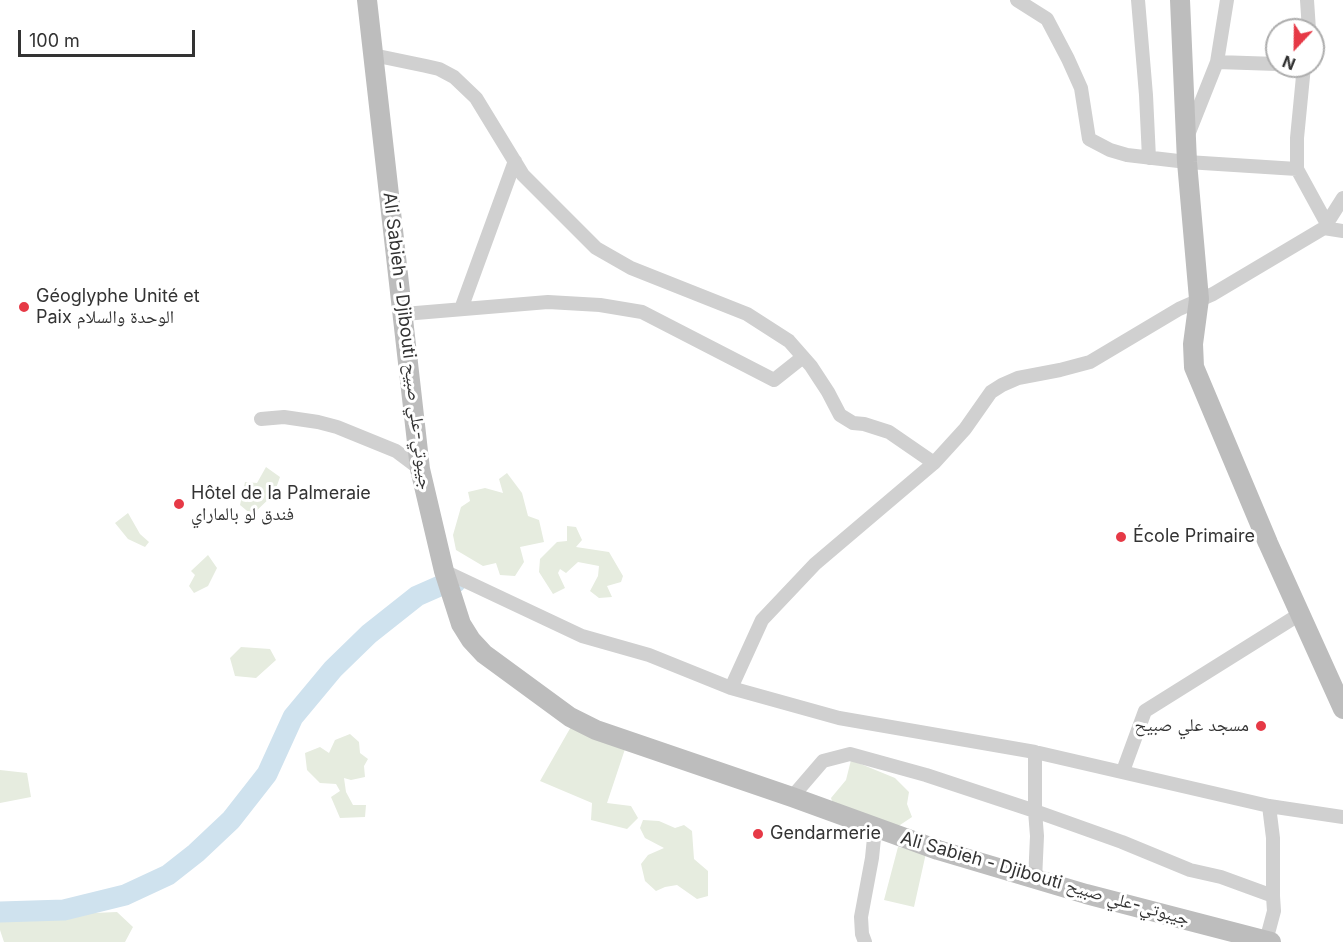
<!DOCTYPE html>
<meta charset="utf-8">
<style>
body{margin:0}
#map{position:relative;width:1343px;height:942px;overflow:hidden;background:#fff;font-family:Inter,sans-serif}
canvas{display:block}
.north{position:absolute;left:1265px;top:18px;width:60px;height:60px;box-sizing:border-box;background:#fff;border:2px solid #adadad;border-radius:50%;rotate:202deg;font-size:16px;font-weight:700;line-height:24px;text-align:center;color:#333}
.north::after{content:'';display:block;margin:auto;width:21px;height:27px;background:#e63946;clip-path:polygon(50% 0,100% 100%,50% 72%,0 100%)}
.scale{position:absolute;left:18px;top:30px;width:177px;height:27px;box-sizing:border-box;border:3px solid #333;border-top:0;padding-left:8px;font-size:18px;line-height:21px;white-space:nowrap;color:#333;-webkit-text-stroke:4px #fff;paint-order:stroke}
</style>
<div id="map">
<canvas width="1343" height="942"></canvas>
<div class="north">N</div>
<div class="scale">100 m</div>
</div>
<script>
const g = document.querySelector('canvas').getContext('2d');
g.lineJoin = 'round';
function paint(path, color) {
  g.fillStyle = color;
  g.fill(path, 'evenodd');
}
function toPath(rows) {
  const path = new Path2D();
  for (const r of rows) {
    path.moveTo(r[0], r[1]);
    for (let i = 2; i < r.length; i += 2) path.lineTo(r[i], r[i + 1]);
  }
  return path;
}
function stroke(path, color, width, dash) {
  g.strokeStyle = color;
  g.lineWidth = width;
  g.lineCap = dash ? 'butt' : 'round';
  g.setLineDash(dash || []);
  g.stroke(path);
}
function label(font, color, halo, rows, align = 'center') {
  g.font = font + ' Inter,"Noto Naskh Arabic",sans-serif';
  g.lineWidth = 6;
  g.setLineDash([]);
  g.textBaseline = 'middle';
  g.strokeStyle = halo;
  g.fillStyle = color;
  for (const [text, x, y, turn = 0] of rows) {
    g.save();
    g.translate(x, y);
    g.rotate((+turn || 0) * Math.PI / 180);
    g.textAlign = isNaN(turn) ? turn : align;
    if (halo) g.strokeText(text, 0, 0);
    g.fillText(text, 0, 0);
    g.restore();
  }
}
paint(toPath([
 [266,467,280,477,274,494,252,515,240,505,245,482,257,483],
 [507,473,522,493,528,516,539,520,544,542,520,547,524,562,515,576,500,575,496,563,483,566,456,550,453,535,461,507,470,501,468,492,485,488,503,493,499,479],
 [128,513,140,534,149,542,145,547,128,539,115,523],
 [567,526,576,527,582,540,576,547,609,552,623,576,621,582,607,586,612,597,599,598,590,591,598,576,599,566,578,562,566,573,560,569,558,573,565,588,553,594,539,572,540,559,557,542,567,541],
 [208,555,217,568,208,586,194,593,189,586,195,575,191,571],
 [241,647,270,649,276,660,256,678,235,676,230,658],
 [572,725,625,749,607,803,631,806,638,818,627,829,591,820,592,803,540,781],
 [350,734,359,742,360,753,368,759,364,766,365,777,351,780,344,778,346,792,353,805,366,805,365,817,340,818,331,797,340,791,336,784,320,783,307,770,305,753,320,747,329,753,335,740],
 [851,760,895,778,909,792,907,804,912,817,897,827,835,809,831,798,846,780],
 [0,770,27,773,31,797,0,803],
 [643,820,659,821,675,828,684,825,692,831,694,859,708,871,708,896,697,899,677,885,665,887,656,891,645,881,641,864,648,855,664,848,645,838,640,828],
 [898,847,926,853,914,907,884,900],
 [117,912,133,927,125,942,4,942,0,930,0,917]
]), '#e6ecdf');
stroke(toPath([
 [0,912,64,910,125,895,168,875,196,853,231,820,267,774,293,717,333,669,369,634,417,596,442,585,456,582]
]), '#cfe2ee', 21);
stroke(toPath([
 [1017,0,1047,19,1068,59,1081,88,1089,139,1110,150,1127,155,1187,162,1297,169],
 [1138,0,1146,95,1149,158],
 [1307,0,1309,30],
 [373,55,426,66,439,69,454,77,476,98,523,175,596,248,631,268,747,314,789,341,811,366,828,392,840,415,853,423,864,424,889,432,934,463],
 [1217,62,1277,64],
 [1304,66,1297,138,1297,169,1326,222],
 [1188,135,1217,62,1227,0],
 [1324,228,1343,231],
 [461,309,515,161],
 [404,314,548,302,600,305,642,312,774,380,803,357],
 [261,419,284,417,318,422,337,427,396,451,420,469],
 [444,571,582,636,649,655,731,688,839,718,1035,752,1269,806,1343,817],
 [731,688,762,620,815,564,934,463,965,429,991,392,1002,385,1018,378,1060,370,1090,362,1179,309,1213,294,1324,228,1343,198],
 [1123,771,1145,711,1300,614],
 [792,797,823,761,850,754,926,775,1035,811,1035,752],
 [1269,806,1273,838,1273,896],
 [1035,880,1037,836,1035,811,1122,842,1190,870,1221,877,1273,896,1274,911,1266,941],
 [865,942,862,934,861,917,872,858,875,828]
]), '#d0d0d0', 14);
stroke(toPath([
 [367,0,420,469,444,571,461,624,471,640,484,654,570,717,596,730,792,797,938,850,1086,894,1271,942],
 [1180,0,1187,162,1199,299,1193,344,1194,367,1268,543,1343,709]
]), '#bdbdbd', 20);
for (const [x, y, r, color] of [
 [24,307,6,"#e63946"],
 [179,504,6,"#e63946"],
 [1121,537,6,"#e63946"],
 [1261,726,6,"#e63946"],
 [758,834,6,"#e63946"]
]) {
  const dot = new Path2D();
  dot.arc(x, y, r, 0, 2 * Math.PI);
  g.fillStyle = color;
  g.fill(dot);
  stroke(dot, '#fff', 2);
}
label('18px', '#333', '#fff', [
 ["Géoglyphe Unité et",36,297],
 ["Paix الوحدة والسلام",36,318],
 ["Hôtel de la Palmeraie",191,494],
 ["فندق لو بالماراي",191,515],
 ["École Primaire",1133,537],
 ["مسجد علي صبيح",1249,726,"right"],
 ["Gendarmerie",770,834]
], 'left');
label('18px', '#333', '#fff', [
 ["Ali Sabieh - Djibouti جيبوتي-علي صبيح",407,341,83],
 ["Ali Sabieh - Djibouti جيبوتي-علي صبيح",1045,879,16]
]);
</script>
